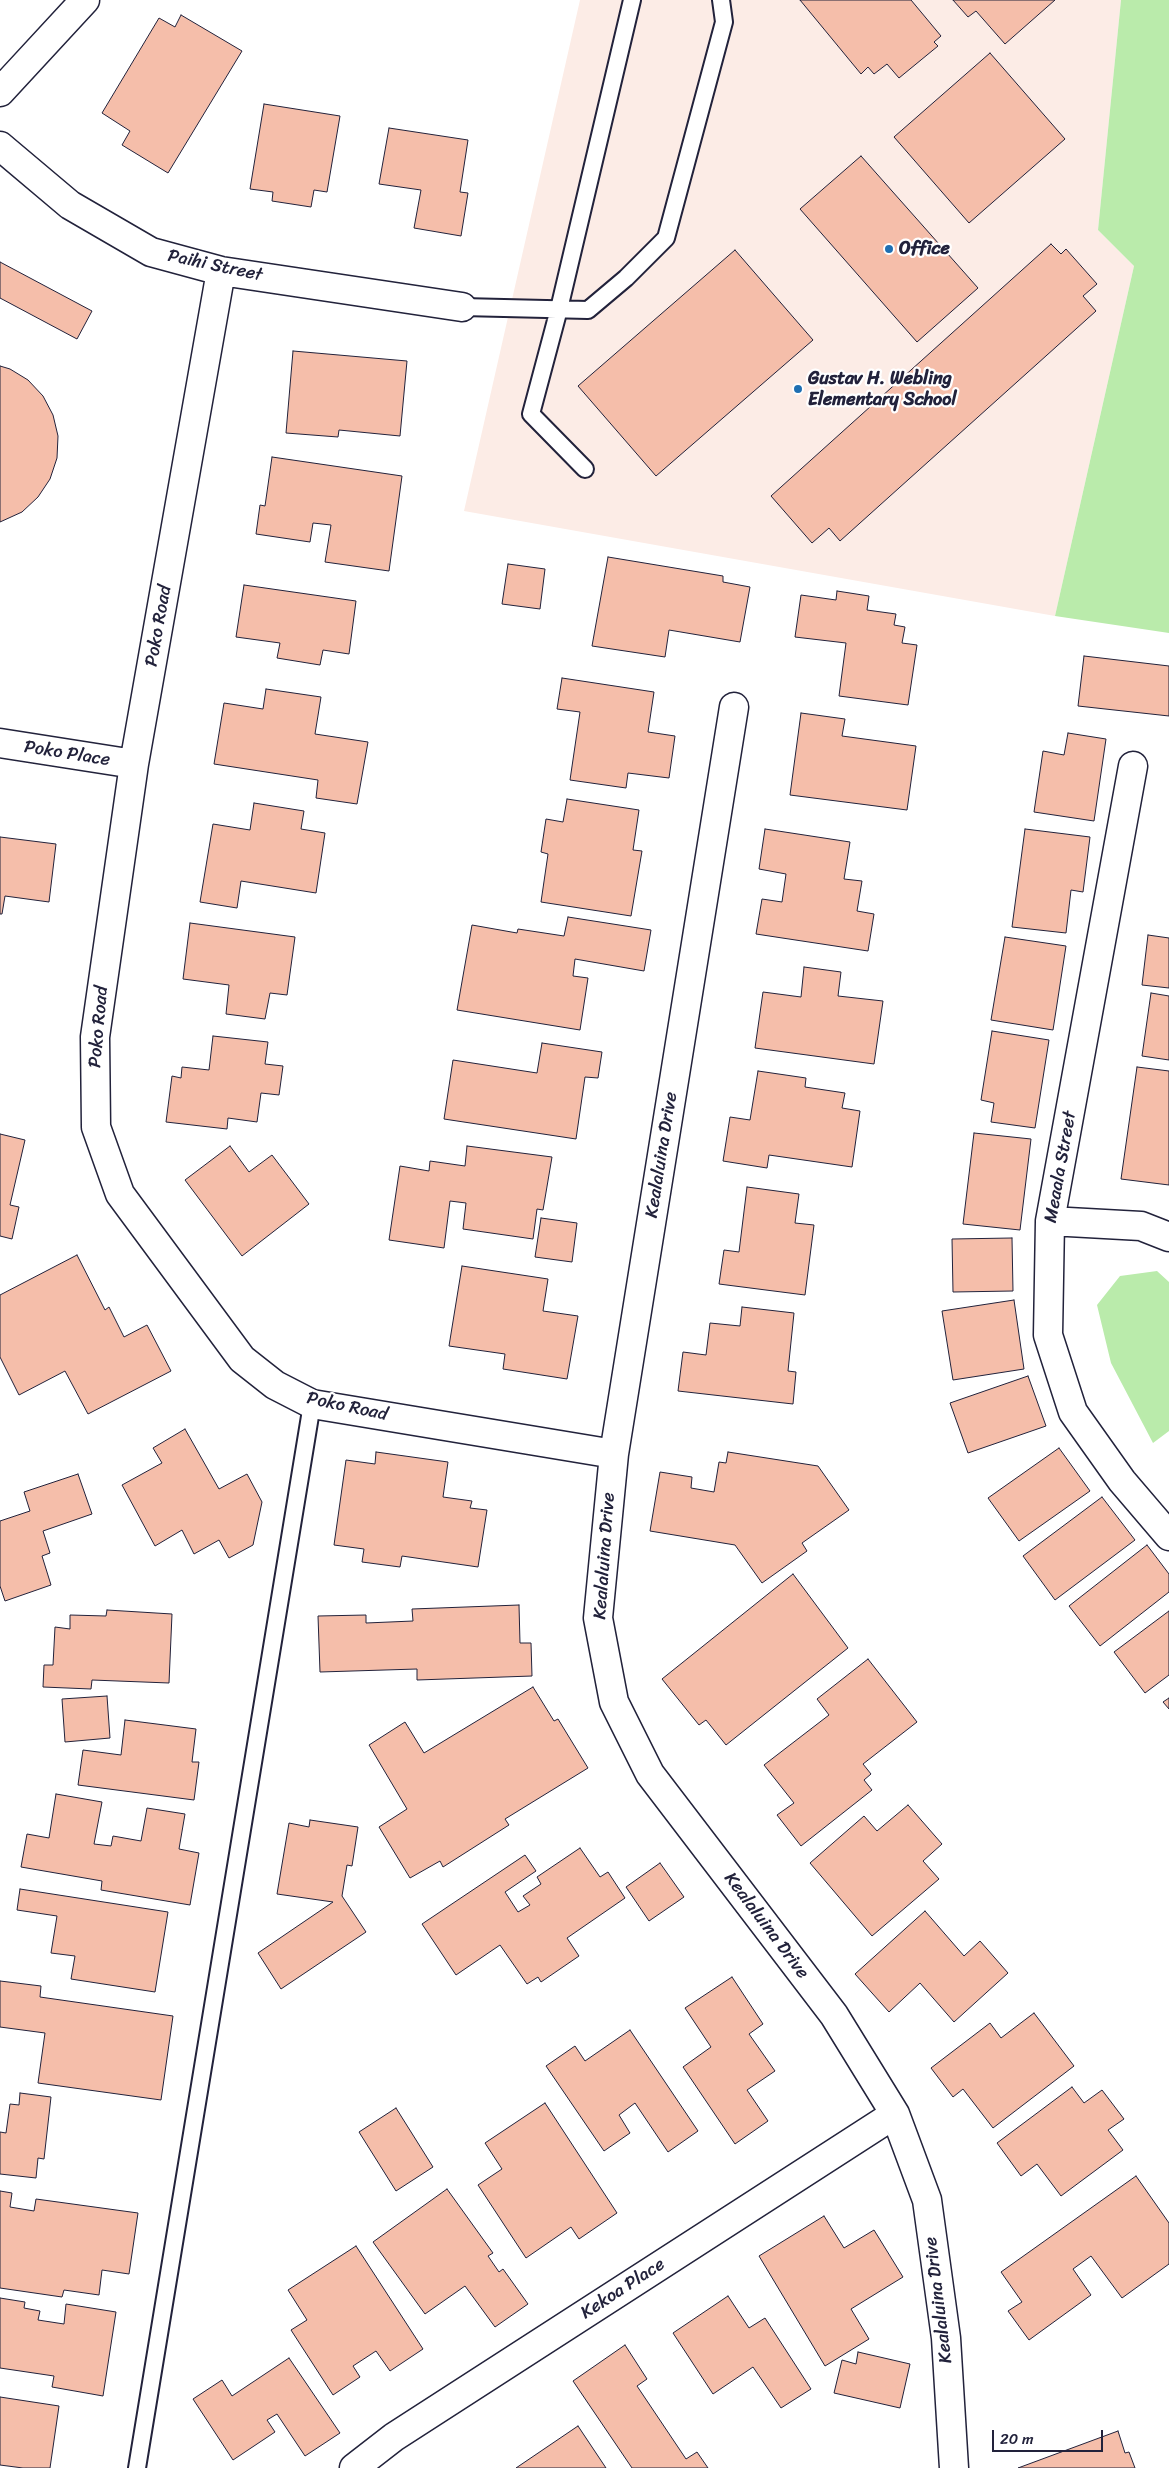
<!DOCTYPE html>
<style>
body{margin:0}
#map{position:relative;width:1169px;height:2468px;overflow:hidden;background:#fff;font-family:Sriracha,sans-serif}
canvas{display:block}
.scale{position:absolute;left:992px;top:2430px;width:111px;height:22px;box-sizing:border-box;border:2px solid #22223b;border-top:0;padding-left:6px;font-size:15px;line-height:18px;white-space:nowrap;color:#22223b;-webkit-text-stroke:4px #fff;paint-order:stroke}
</style>
<div id="map">
<canvas width="1169" height="2468"></canvas>
<div class="scale">20 m</div>
</div>
<script>
const g = document.querySelector('canvas').getContext('2d');
g.lineJoin = 'round';
function paint(path, color) {
  g.fillStyle = color;
  g.fill(path, 'evenodd');
}
function toPath(rows) {
  const path = new Path2D();
  for (const r of rows) {
    path.moveTo(r[0], r[1]);
    for (let i = 2; i < r.length; i += 2) path.lineTo(r[i], r[i + 1]);
  }
  return path;
}
function stroke(path, color, width, dash) {
  g.strokeStyle = color;
  g.lineWidth = width;
  g.lineCap = dash ? 'butt' : 'round';
  g.setLineDash(dash || []);
  g.stroke(path);
}
function label(font, color, halo, rows, align = 'center') {
  g.font = font + ' Sriracha,sans-serif';
  g.lineWidth = 4.5;
  g.setLineDash([]);
  g.textBaseline = 'middle';
  g.strokeStyle = halo;
  g.fillStyle = color;
  for (const [text, x, y, turn = 0] of rows) {
    g.save();
    g.translate(x, y);
    g.rotate((+turn || 0) * Math.PI / 180);
    g.textAlign = isNaN(turn) ? turn : align;
    if (halo) g.strokeText(text, 0, 0);
    g.fillText(text, 0, 0);
    g.restore();
  }
}
paint(toPath([
 [580,0,1121,0,1098,230,1134,266,1055,616,464,511]
]), '#fcece6');
paint(toPath([
 [1121,0,1169,0,1169,633,1055,616,1134,266,1098,230],
 [1157,1271,1169,1282,1169,1431,1153,1443,1111,1363,1097,1305,1120,1276]
]), '#baebab');
const building = toPath([
 [800,0,911,0,941,36,934,42,938,46,899,78,887,64,874,74,868,67,861,74,800,0],
 [953,0,1055,0,1005,44,976,11,968,17,953,0],
 [181,15,242,51,168,173,122,145,130,131,102,113,159,18,175,27,181,15],
 [990,53,1065,139,969,223,894,137,990,53],
 [264,104,340,116,327,192,314,190,311,207,272,201,273,192,250,189,264,104],
 [389,128,468,140,460,192,468,193,461,236,414,228,421,190,379,184,389,128],
 [861,156,978,288,917,342,800,209,861,156],
 [1051,244,1061,254,1066,249,1097,284,1083,296,1096,311,840,541,829,528,812,543,771,496,1051,244],
 [735,250,813,340,656,476,578,386,735,250],
 [0,262,92,311,77,339,0,298,0,262],
 [293,351,407,361,400,436,339,430,338,437,286,433,293,351],
 [0,366,10,369,28,380,43,396,53,415,58,436,57,458,50,479,38,497,22,512,0,522,0,366],
 [272,457,402,476,389,571,325,562,331,525,313,523,310,542,256,534,260,505,265,506,272,457],
 [608,557,723,576,723,582,750,587,740,642,669,630,665,657,592,646,608,557],
 [508,564,545,569,540,609,502,604,508,564],
 [244,585,356,601,349,654,323,650,320,665,277,658,280,643,236,637,244,585],
 [837,591,869,596,867,610,896,614,894,625,905,627,902,643,917,645,908,705,839,696,846,643,795,637,801,595,836,600,837,591],
 [1084,656,1169,666,1169,716,1078,706,1084,656],
 [562,678,654,692,648,732,675,736,669,778,628,773,626,788,570,780,580,712,557,709,562,678],
 [266,689,321,697,315,734,368,742,357,804,316,798,318,780,214,764,224,703,263,709,266,689],
 [801,713,845,719,842,736,916,746,907,810,790,795,801,713],
 [1068,733,1106,739,1094,821,1034,812,1043,751,1064,755,1068,733],
 [567,799,639,810,633,850,642,851,631,916,541,902,548,854,541,852,546,819,563,822,567,799],
 [254,803,304,811,301,829,325,833,316,893,241,881,237,908,200,902,213,824,250,830,254,803],
 [765,829,850,842,844,879,862,881,857,911,874,914,868,951,756,934,762,899,782,902,786,874,759,869,765,829],
 [1025,829,1090,837,1083,892,1071,890,1066,933,1012,927,1025,829],
 [0,837,56,844,49,902,5,896,2,914,0,914,0,837],
 [568,917,651,930,644,971,575,959,573,976,588,978,580,1030,457,1010,472,925,517,933,518,929,564,936,568,917],
 [190,923,295,937,287,995,270,993,265,1019,226,1014,229,985,183,979,190,923],
 [1148,935,1169,938,1169,988,1142,985,1148,935],
 [1005,937,1066,946,1053,1030,991,1020,1005,937],
 [804,967,841,972,838,996,883,1001,874,1064,755,1048,763,992,801,997,804,967],
 [1151,993,1169,996,1169,1060,1142,1056,1151,993],
 [992,1031,1049,1040,1035,1128,991,1122,994,1103,981,1100,992,1031],
 [213,1036,268,1042,265,1064,283,1066,279,1095,261,1093,257,1122,228,1118,227,1129,166,1122,172,1076,181,1078,182,1067,209,1070,213,1036],
 [542,1043,602,1052,598,1078,585,1077,576,1139,444,1119,453,1060,537,1073,542,1043],
 [1137,1067,1169,1071,1169,1185,1121,1179,1137,1067],
 [758,1071,806,1078,805,1087,845,1093,842,1108,860,1111,852,1167,769,1155,767,1168,723,1161,730,1117,750,1120,758,1071],
 [974,1133,1031,1139,1020,1230,963,1224,974,1133],
 [0,1134,25,1140,10,1205,19,1207,12,1239,0,1236,0,1134],
 [230,1146,249,1172,272,1155,309,1204,242,1256,185,1180,230,1146],
 [467,1146,552,1157,543,1210,537,1209,533,1239,463,1229,466,1203,450,1201,444,1248,389,1240,400,1166,429,1171,430,1161,465,1166,467,1146],
 [747,1187,799,1194,795,1223,814,1225,805,1295,719,1284,724,1250,739,1252,747,1187],
 [541,1218,577,1223,572,1262,535,1257,541,1218],
 [1012,1238,1013,1291,953,1292,952,1239,1012,1238],
 [77,1255,105,1310,109,1307,124,1337,147,1325,171,1371,88,1414,65,1371,19,1395,0,1357,0,1295,77,1255],
 [462,1266,548,1279,543,1311,578,1316,567,1379,503,1369,505,1354,449,1346,462,1266],
 [1014,1300,1024,1369,953,1380,942,1311,1014,1300],
 [742,1307,794,1313,788,1371,796,1372,793,1404,678,1391,683,1352,706,1355,710,1323,740,1326,742,1307],
 [1028,1376,1046,1426,968,1453,950,1403,1028,1376],
 [185,1429,219,1489,247,1474,262,1502,253,1545,229,1558,219,1540,194,1554,182,1530,155,1546,122,1485,162,1463,153,1448,185,1429],
 [1059,1448,1090,1491,1019,1541,988,1498,1059,1448],
 [376,1452,448,1462,443,1497,472,1501,470,1508,487,1510,478,1567,402,1556,400,1567,362,1562,364,1549,334,1545,346,1460,375,1464,376,1452],
 [728,1452,818,1466,849,1510,802,1543,807,1551,762,1583,735,1545,650,1531,660,1472,692,1477,691,1488,714,1492,719,1462,726,1463,728,1452],
 [78,1474,92,1514,43,1531,50,1553,42,1556,51,1585,5,1601,0,1586,0,1521,30,1511,24,1492,78,1474],
 [1102,1497,1135,1540,1055,1600,1023,1556,1102,1497],
 [1147,1545,1169,1574,1169,1592,1100,1646,1069,1606,1147,1545],
 [793,1574,848,1648,726,1745,706,1720,699,1725,662,1679,793,1574],
 [519,1605,520,1643,531,1643,532,1676,417,1680,417,1669,320,1672,318,1616,366,1615,366,1623,413,1621,412,1609,519,1605],
 [107,1610,172,1614,169,1683,92,1680,91,1689,43,1687,44,1665,53,1665,55,1627,70,1629,70,1615,106,1616,107,1610],
 [1169,1611,1169,1675,1145,1693,1114,1652,1169,1611],
 [868,1659,917,1722,863,1764,871,1774,864,1780,872,1790,801,1846,777,1815,794,1803,764,1765,829,1715,817,1699,868,1659],
 [533,1687,554,1721,558,1719,588,1768,505,1819,509,1825,443,1867,440,1861,410,1878,379,1827,407,1809,369,1745,405,1722,424,1753,533,1687],
 [107,1696,110,1738,65,1742,62,1699,107,1696],
 [1169,1698,1169,1709,1163,1702,1169,1698],
 [125,1720,196,1729,192,1762,199,1762,194,1800,78,1785,83,1750,121,1755,125,1720],
 [56,1794,102,1802,94,1844,111,1846,113,1836,141,1841,147,1808,185,1814,179,1849,199,1853,190,1905,101,1890,102,1881,21,1867,27,1834,49,1838,56,1794],
 [908,1805,942,1844,923,1861,939,1879,872,1936,810,1863,864,1816,877,1831,908,1805],
 [310,1820,358,1827,352,1866,347,1865,342,1896,366,1932,281,1989,258,1953,333,1902,277,1894,289,1823,309,1827,310,1820],
 [580,1848,600,1877,608,1872,625,1898,567,1938,579,1956,541,1982,538,1977,527,1984,500,1945,456,1975,422,1924,525,1855,536,1871,505,1892,518,1912,530,1905,523,1896,541,1884,537,1877,580,1848],
 [660,1863,684,1897,649,1921,626,1887,660,1863],
 [20,1889,168,1912,155,1992,71,1979,75,1956,51,1953,57,1916,17,1910,20,1889],
 [925,1911,964,1956,980,1941,1008,1973,954,2022,920,1983,889,2012,855,1974,925,1911],
 [732,1977,763,2024,749,2034,775,2071,747,2090,768,2121,735,2144,683,2067,711,2047,685,2008,732,1977],
 [0,1981,41,1986,40,1997,173,2016,161,2100,38,2083,45,2033,0,2027,0,1981],
 [1034,2013,1074,2066,993,2128,963,2089,953,2097,931,2068,990,2023,1001,2038,1034,2013],
 [630,2030,698,2131,668,2152,635,2103,619,2115,630,2133,604,2151,546,2066,575,2046,585,2061,630,2030],
 [1072,2087,1084,2103,1102,2090,1124,2119,1108,2130,1123,2150,1061,2196,1037,2164,1021,2176,997,2143,1072,2087],
 [20,2093,51,2097,44,2159,38,2158,36,2178,0,2174,0,2132,6,2133,10,2104,19,2105,20,2093],
 [545,2103,617,2213,579,2239,571,2227,526,2258,478,2185,502,2169,485,2143,545,2103],
 [396,2108,433,2167,396,2191,359,2132,396,2108],
 [1136,2176,1169,2223,1169,2264,1122,2298,1091,2256,1073,2269,1091,2295,1029,2340,1008,2311,1022,2302,1001,2272,1136,2176],
 [447,2189,493,2253,488,2256,499,2272,503,2269,528,2304,495,2327,465,2286,425,2314,373,2242,447,2189],
 [0,2191,12,2193,10,2207,34,2211,36,2199,138,2213,129,2274,102,2270,99,2295,64,2290,62,2297,0,2288,0,2191],
 [824,2216,844,2248,874,2230,903,2277,851,2309,869,2339,825,2366,759,2256,824,2216],
 [356,2246,423,2349,390,2371,376,2351,353,2366,360,2377,333,2395,291,2330,307,2320,288,2290,356,2246],
 [728,2296,749,2328,765,2318,811,2389,781,2408,753,2367,713,2394,673,2333,728,2296],
 [0,2298,25,2302,24,2308,40,2311,38,2320,64,2324,66,2304,116,2312,103,2396,52,2387,54,2376,0,2368,0,2298],
 [625,2345,647,2379,637,2386,686,2459,697,2452,708,2468,632,2468,573,2381,625,2345],
 [858,2352,910,2364,900,2408,834,2393,842,2360,856,2364,858,2352],
 [289,2358,340,2433,305,2456,277,2414,267,2420,275,2432,233,2460,193,2399,222,2380,232,2396,289,2358],
 [0,2397,59,2406,50,2468,23,2468,0,2465,0,2397],
 [578,2426,606,2468,516,2468,578,2426],
 [1118,2431,1125,2453,1129,2452,1135,2468,1018,2468,1118,2431]
]);
paint(building, '#f5beaa');
stroke(building, '#22223b', 1);
const service = toPath([
 [462,307,588,310,626,278,666,238,724,22,721,0],
 [585,469,531,414,559,309,632,0],
 [137,2468,312,1404]
]);
const minor = toPath([
 [0,146,70,205,151,252,221,271,462,307],
 [221,271,134,764,95,1037,96,1127,120,1194,242,1359,275,1385,312,1404,614,1454],
 [734,707,614,1454,598,1618,614,1702,650,1774,834,2015,895,2114,927,2200,946,2338,954,2468],
 [0,743,134,764],
 [1133,766,1050,1221,1048,1335,1073,1412,1122,1481,1169,1536],
 [1050,1221,1141,1226,1169,1237],
 [354,2468,394,2437,895,2114]
]);
const tertiary = toPath([
 [0,92,85,0]
]);
stroke(service, '#22223b', 20);
stroke(minor, '#22223b', 31);
stroke(tertiary, '#22223b', 31);
stroke(service, '#fff', 16);
stroke(minor, '#fff', 28);
stroke(tertiary, '#fff', 28);
for (const [x, y, r, color] of [
 [889,249,5,"#1f6fb2"],
 [798,389,5,"#1f6fb2"]
]) {
  const dot = new Path2D();
  dot.arc(x, y, r, 0, 2 * Math.PI);
  g.fillStyle = color;
  g.fill(dot);
  stroke(dot, '#fff', 2);
}
label('bold 18px', '#22223b', '#fff', [
 ["Office",899,249],
 ["Gustav H. Webling",808,379],
 ["Elementary School",808,400]
], 'left');
label('18px', '#22223b', '#fff', [
 ["Paihi Street",215,266,12],
 ["Poko Road",159,626,-80],
 ["Poko Place",67,754,9],
 ["Poko Road",99,1027,-85],
 ["Kealaluina Drive",662,1155,-81],
 ["Meaala Street",1061,1167,-80],
 ["Poko Road",347,1407,12],
 ["Kealaluina Drive",605,1556,-86],
 ["Kealaluina Drive",766,1926,53],
 ["Kekoa Place",623,2289,-33],
 ["Kealaluina Drive",939,2300,-97]
]);
</script>
